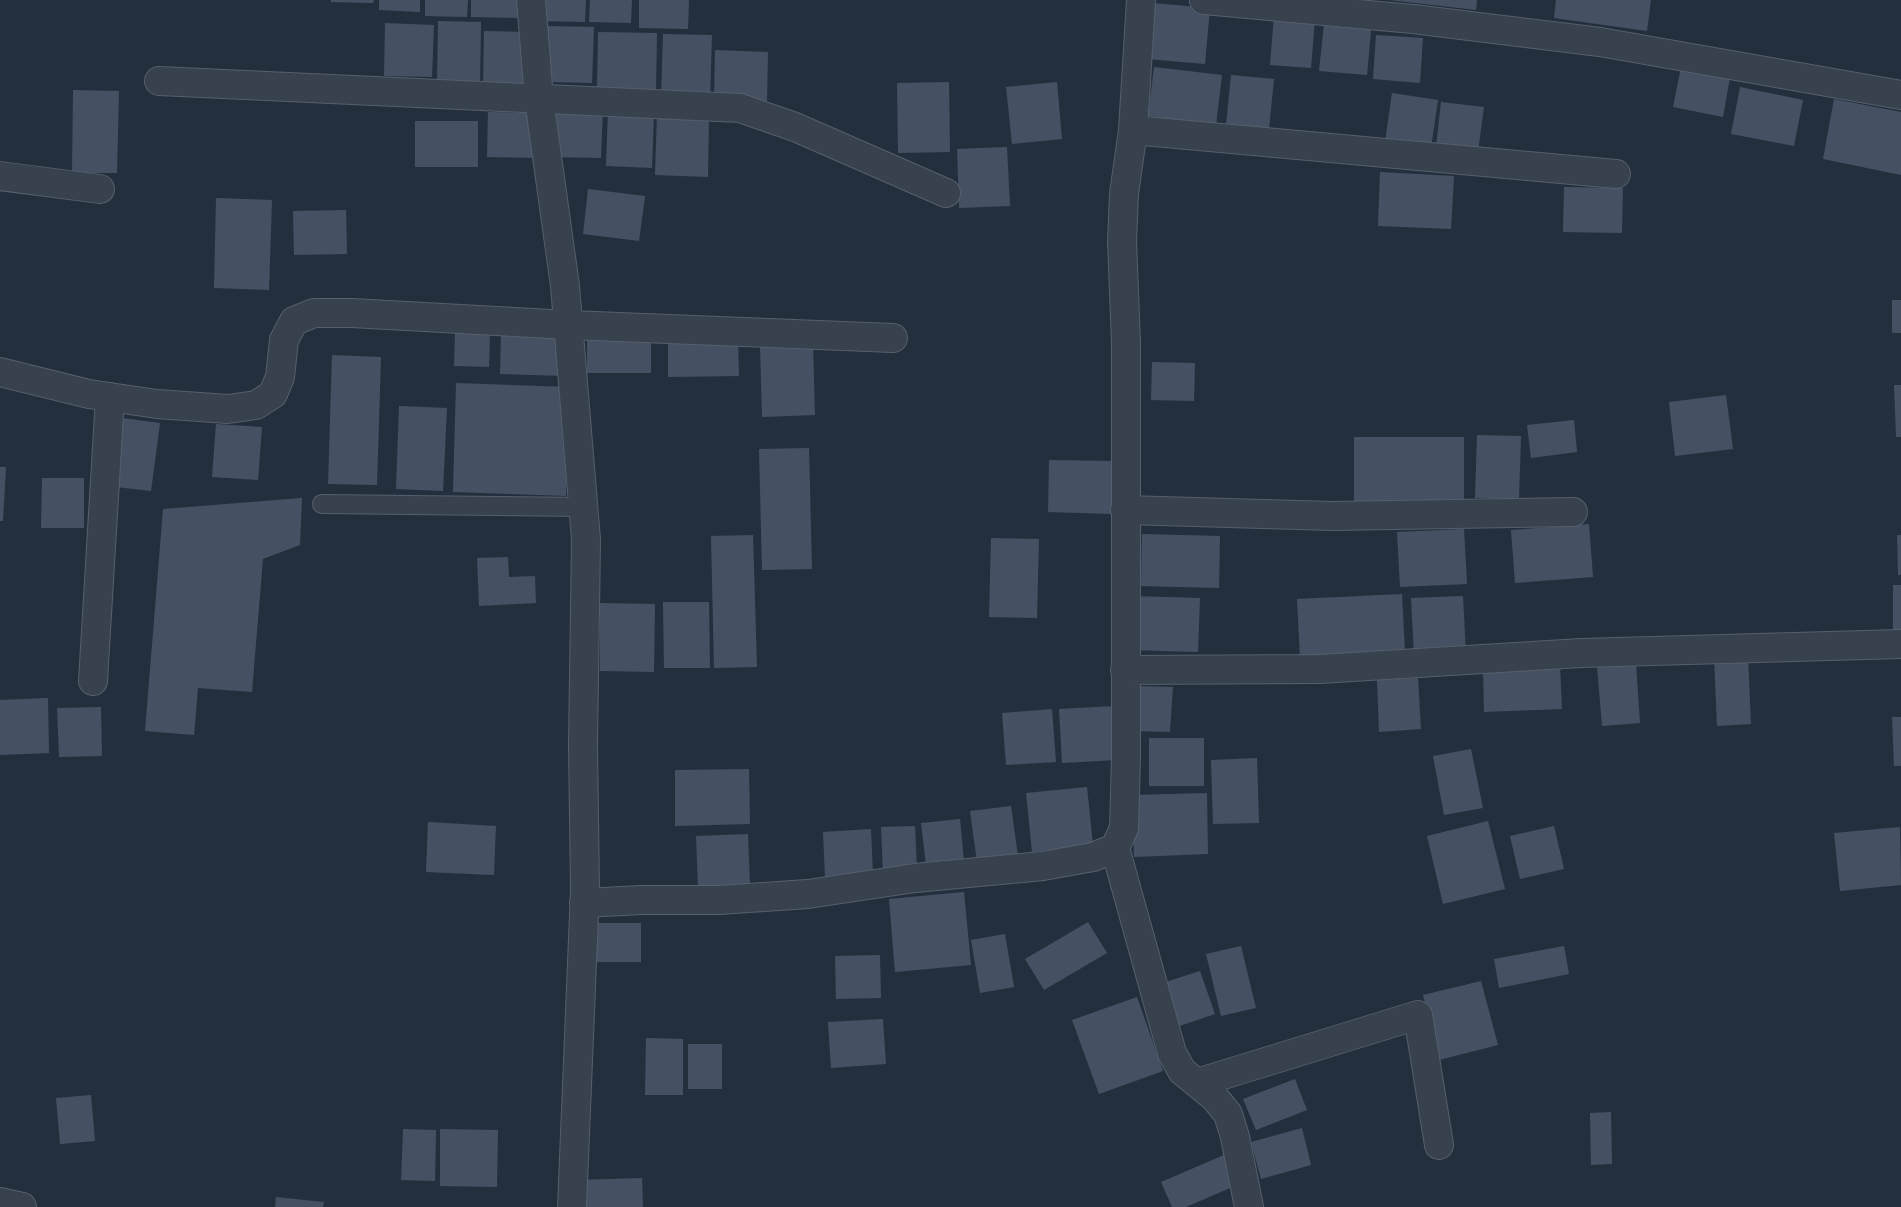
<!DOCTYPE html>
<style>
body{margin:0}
canvas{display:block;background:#242f3e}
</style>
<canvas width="1901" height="1207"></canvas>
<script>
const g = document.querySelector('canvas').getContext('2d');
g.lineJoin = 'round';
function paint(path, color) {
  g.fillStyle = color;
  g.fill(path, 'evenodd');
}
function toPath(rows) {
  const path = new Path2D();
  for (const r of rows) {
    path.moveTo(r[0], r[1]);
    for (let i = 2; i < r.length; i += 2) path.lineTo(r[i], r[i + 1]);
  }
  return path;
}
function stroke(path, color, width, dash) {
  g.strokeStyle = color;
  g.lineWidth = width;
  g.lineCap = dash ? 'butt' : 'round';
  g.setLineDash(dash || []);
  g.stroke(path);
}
paint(toPath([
 [331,0,374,0,373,3,331,2],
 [379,0,420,0,420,12,379,10],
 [425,0,468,0,467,17,425,16],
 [471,0,521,0,520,18,471,17],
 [539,0,586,0,585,22,538,21],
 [590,0,632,0,631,23,589,22],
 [639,0,689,0,688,29,639,28],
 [1389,0,1477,0,1476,10],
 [1556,0,1651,0,1647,31,1554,18],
 [1152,3,1210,8,1205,64,1147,59],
 [1274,15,1315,18,1311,68,1270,65],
 [1325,15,1372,20,1367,75,1319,71],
 [438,21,481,22,480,86,437,85],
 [385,23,434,25,432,77,384,76],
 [546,26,594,27,592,83,545,82],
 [484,31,527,32,525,87,483,86],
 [598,32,657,33,656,90,597,88],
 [663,34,712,35,710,102,661,100],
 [1376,35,1423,38,1420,83,1373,79],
 [715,50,768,52,767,101,714,99],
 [1154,67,1222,75,1216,125,1148,116],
 [1681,67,1730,77,1723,117,1673,107],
 [1231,75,1274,79,1269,129,1226,125],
 [949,82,950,152,898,153,897,83],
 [1057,82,1062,139,1012,144,1006,87],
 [1740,87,1803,100,1794,146,1731,134],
 [73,90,119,91,117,173,72,173],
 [1392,93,1438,100,1431,148,1385,142],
 [1834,99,1901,112,1901,175,1823,159],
 [1441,102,1484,107,1478,152,1436,147],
 [550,106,603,108,601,158,549,157],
 [608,111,654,112,652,168,606,166],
 [488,112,538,113,537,158,487,157],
 [657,114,709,115,708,177,655,175],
 [415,121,478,121,478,167,415,167],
 [1007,147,1010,206,959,208,957,149],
 [1380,172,1454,176,1451,229,1378,226],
 [1564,187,1623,188,1622,233,1563,232],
 [588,189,645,196,639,241,583,234],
 [216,198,272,200,269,290,214,288],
 [346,210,347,254,294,255,293,211],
 [1892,300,1901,300,1901,333,1892,333],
 [455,332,490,334,489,367,454,366],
 [501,334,565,336,564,376,500,374],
 [587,335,651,336,651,373,587,373],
 [738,337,739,376,668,377,668,338],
 [813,345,815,415,762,417,760,347],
 [332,355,381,357,377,485,328,484],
 [1152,362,1195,363,1194,401,1151,400],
 [456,383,569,387,566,496,453,492],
 [1894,385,1901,385,1901,437,1896,437],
 [1726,395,1733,449,1675,456,1669,402],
 [399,406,447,408,443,491,396,489],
 [115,417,160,423,151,491,107,486],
 [1574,420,1577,452,1531,458,1527,425],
 [216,424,262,427,258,480,212,477],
 [1477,435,1521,436,1519,499,1475,498],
 [1354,437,1464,437,1464,501,1354,502],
 [809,448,812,569,762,570,759,449],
 [1049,460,1113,461,1112,514,1048,512],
 [0,467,6,467,3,521,0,521],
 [42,478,84,478,84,528,41,528],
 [302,498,300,545,263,559,252,692,198,688,194,735,145,731,163,509],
 [1589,524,1593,577,1515,583,1511,530],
 [1464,529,1467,584,1400,587,1397,532],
 [1142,534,1220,536,1219,588,1141,586],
 [753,535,757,667,714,668,711,536],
 [1897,535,1901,535,1901,575,1898,575],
 [991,538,1039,539,1037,618,989,617],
 [508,557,509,577,535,576,536,603,479,606,477,558],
 [1893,585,1901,585,1901,632,1893,633],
 [1402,594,1405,652,1300,658,1297,599],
 [1129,596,1200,598,1198,652,1128,650],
 [1463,596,1466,654,1414,655,1411,598],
 [663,602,709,602,710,668,664,668],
 [600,603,655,604,654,672,600,671],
 [1748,656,1751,724,1717,726,1714,657],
 [1636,663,1640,723,1602,726,1597,666],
 [1560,665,1562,709,1484,712,1483,668],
 [1418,678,1421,729,1379,732,1377,680],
 [1136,686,1173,687,1170,732,1134,731],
 [48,698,49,753,0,755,0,700],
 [1114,706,1117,760,1062,763,1059,709],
 [101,707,102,756,59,757,57,708],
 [1052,709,1056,762,1006,765,1002,713],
 [1892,717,1901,717,1901,766,1894,766],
 [1149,738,1204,738,1204,786,1149,786],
 [1471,749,1483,808,1444,815,1433,756],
 [1257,758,1259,823,1213,824,1211,760],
 [749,769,750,824,675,826,675,770],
 [1087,787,1093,845,1032,852,1026,793],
 [1207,793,1208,854,1134,857,1132,795],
 [1011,806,1018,856,977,862,970,811],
 [960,819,964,862,926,865,921,823],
 [1488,821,1505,889,1443,904,1427,836],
 [428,822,496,826,494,875,426,872],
 [915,826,917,870,883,872,881,827],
 [1554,826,1564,869,1520,879,1510,836],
 [1900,827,1901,885,1840,891,1834,833],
 [871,829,873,875,825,878,823,832],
 [748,834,750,886,698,888,696,836],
 [964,892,971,965,895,972,889,899],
 [1088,922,1107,953,1044,990,1025,959],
 [592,923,641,923,641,962,593,962],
 [1005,934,1014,987,980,993,971,940],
 [1241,946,1256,1008,1221,1016,1206,954],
 [1564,946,1569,974,1499,988,1494,959],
 [880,955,881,998,836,999,835,956],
 [1200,971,1215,1014,1171,1029,1156,985],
 [1481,981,1498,1045,1439,1060,1423,995],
 [1137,997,1163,1071,1099,1094,1072,1020],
 [883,1019,886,1064,831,1068,828,1022],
 [646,1038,683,1039,683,1095,645,1095],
 [688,1044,722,1044,722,1089,688,1089],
 [1295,1079,1307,1110,1256,1130,1243,1099],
 [91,1095,95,1141,60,1144,56,1098],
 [1611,1112,1612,1164,1591,1165,1590,1113],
 [1302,1128,1311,1165,1261,1179,1251,1142],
 [403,1129,436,1130,435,1181,401,1180],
 [440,1129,498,1130,497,1187,440,1186],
 [1224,1155,1237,1185,1186,1207,1172,1207,1161,1182],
 [642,1178,643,1207,578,1207,578,1180],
 [276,1197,324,1202,323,1207,275,1207]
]), '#455162');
const service = toPath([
 [322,504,583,507]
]);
const minor = toPath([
 [1204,0,1413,19,1600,42,1901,95],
 [159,81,740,108,795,127,946,193],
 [1133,130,1616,174],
 [0,176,100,189],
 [0,372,89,394,157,404,228,409,256,405,273,394,280,377,284,340,294,321,314,313,352,313,569,325,893,338],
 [1125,510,1333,516,1573,512],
 [1125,670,1320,669,1581,653,1901,644],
 [93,681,110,397],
 [1115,848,1172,1053,1182,1071,1215,1098,1228,1114,1235,1137,1249,1207],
 [584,903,641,900,719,900,808,894,915,878,1043,866,1093,857,1115,848,1124,828,1126,758,1126,343,1122,241,1124,194,1133,130,1141,0],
 [1197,1083,1418,1015,1439,1145],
 [0,1202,22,1207]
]);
const tertiary = toPath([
 [531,0,539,99,565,286,586,540,583,745,585,890,572,1207]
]);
stroke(service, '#565f6c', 20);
stroke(minor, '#565f6c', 30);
stroke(tertiary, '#565f6c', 30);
stroke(service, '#38414e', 18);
stroke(minor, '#38414e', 28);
stroke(tertiary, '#38414e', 28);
</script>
